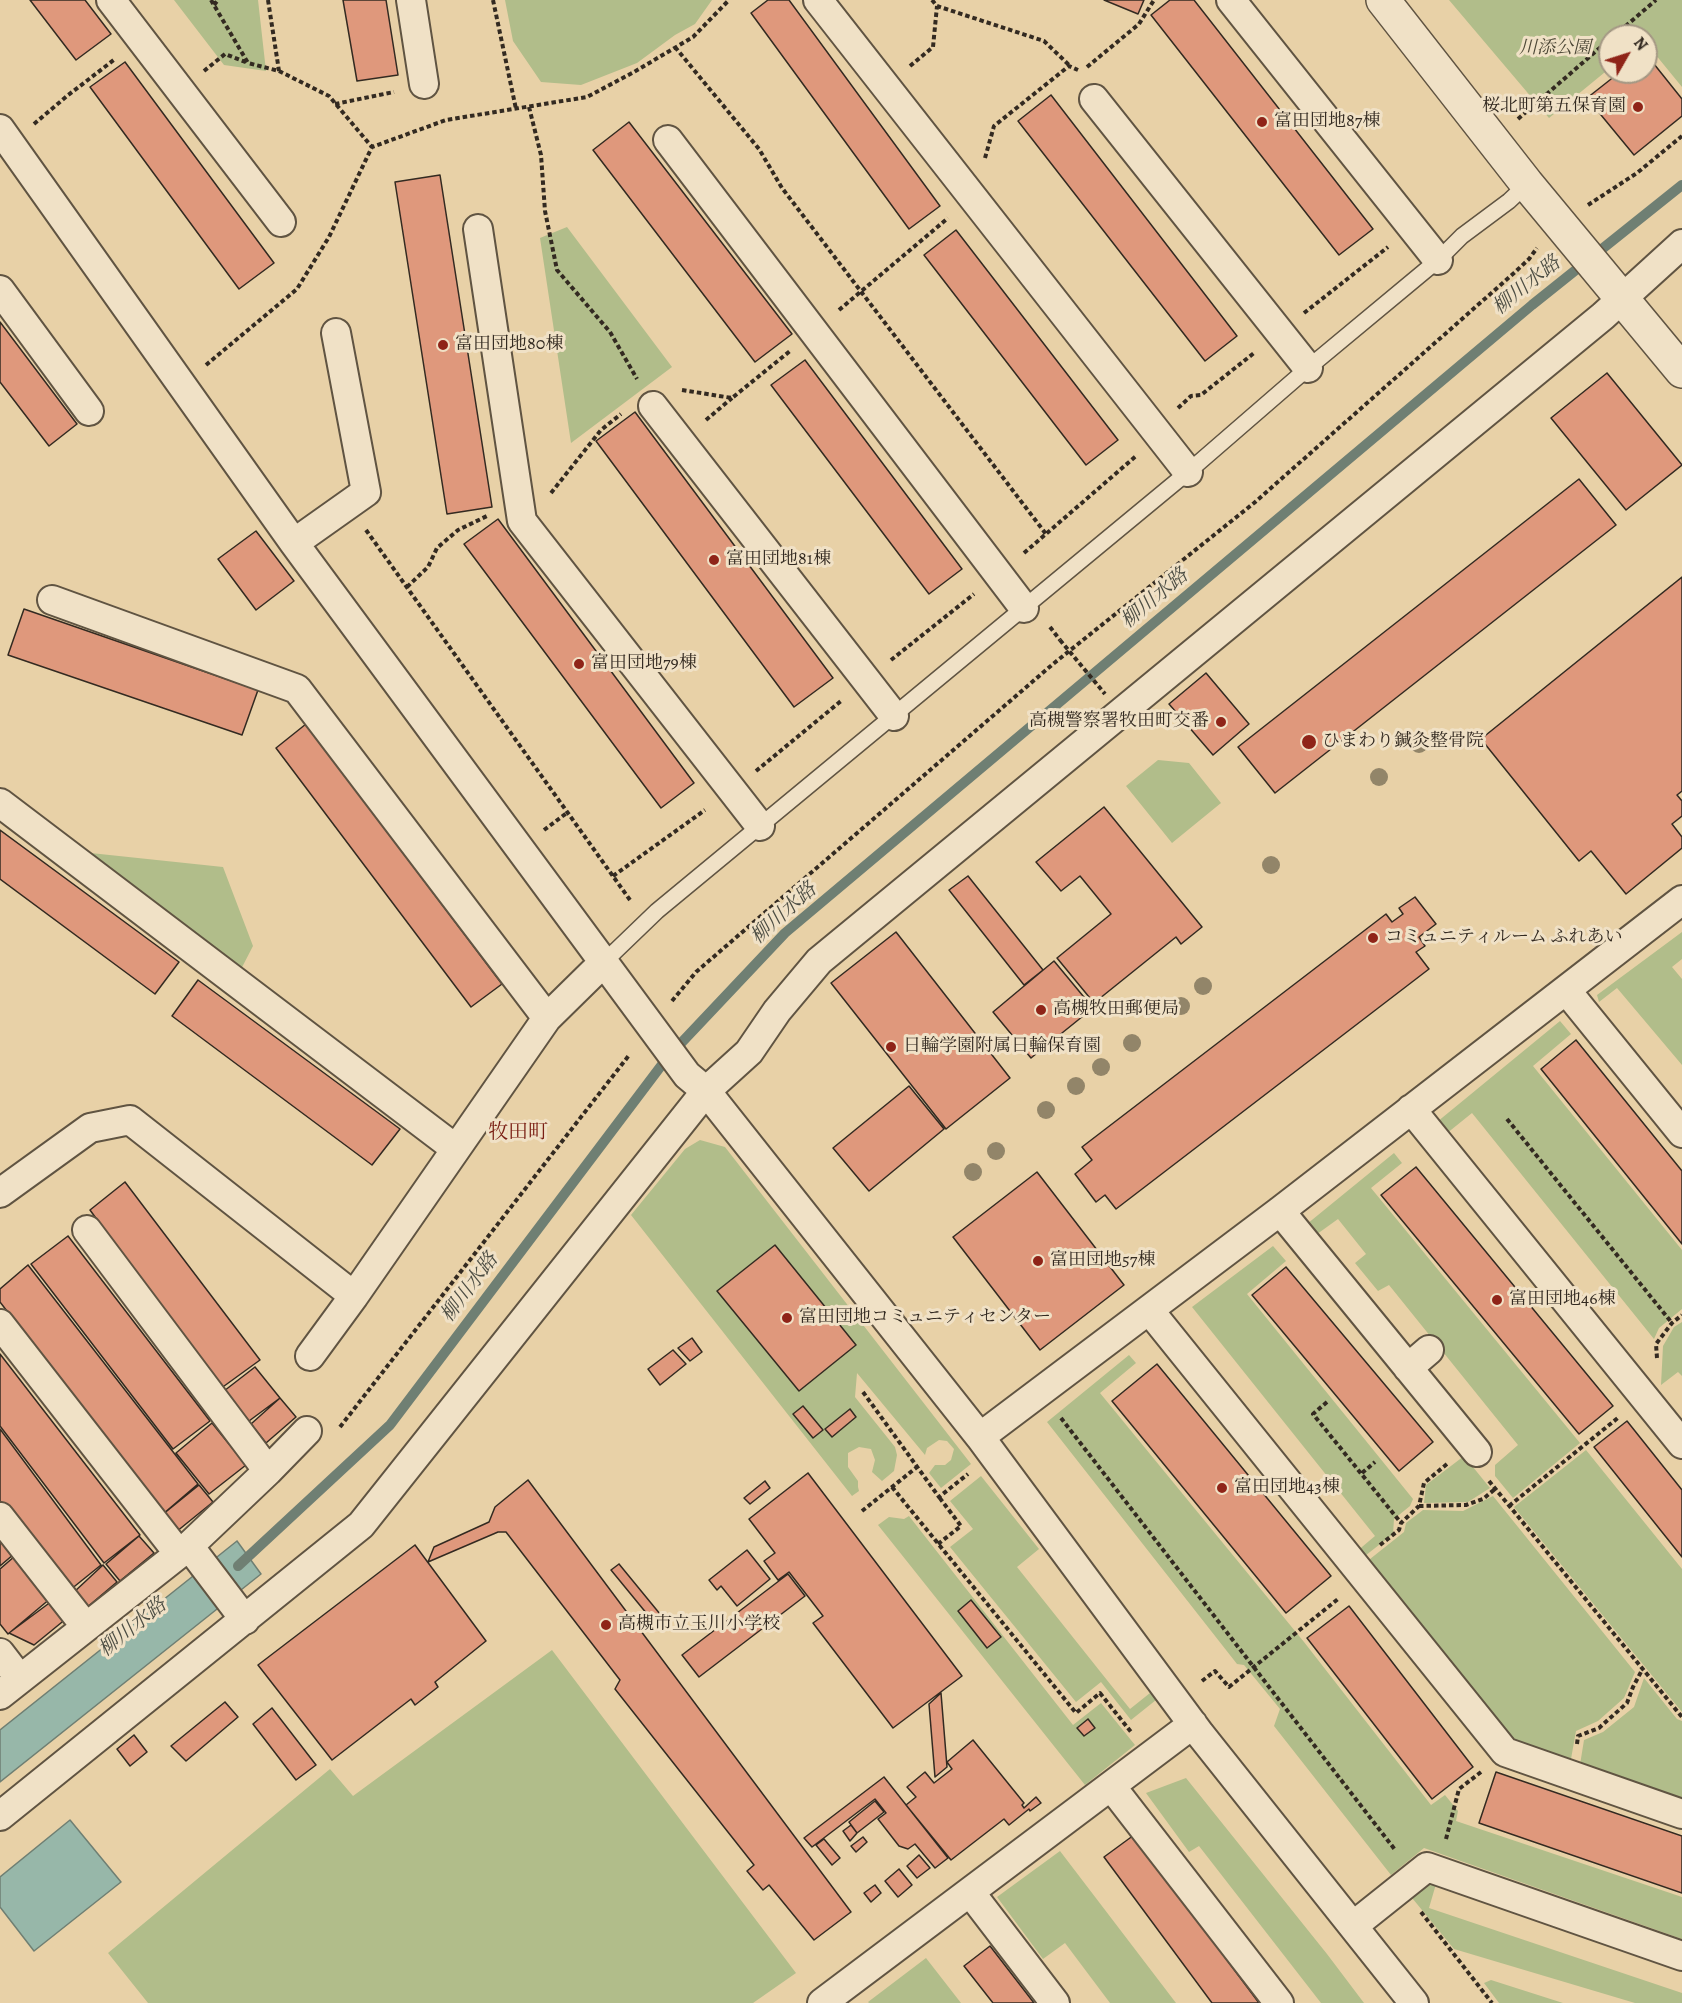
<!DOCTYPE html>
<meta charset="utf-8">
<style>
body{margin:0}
#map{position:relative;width:1682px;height:2003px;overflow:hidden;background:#e8d1a7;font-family:Alegreya,serif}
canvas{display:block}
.north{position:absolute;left:1598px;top:24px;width:60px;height:60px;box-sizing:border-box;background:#f0e1c6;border:2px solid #a49884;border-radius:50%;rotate:51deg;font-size:16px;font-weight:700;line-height:24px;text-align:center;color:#332a21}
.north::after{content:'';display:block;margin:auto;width:21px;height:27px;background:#8f2418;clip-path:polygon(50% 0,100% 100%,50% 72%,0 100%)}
</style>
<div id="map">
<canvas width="1682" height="2003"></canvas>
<div class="north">N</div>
</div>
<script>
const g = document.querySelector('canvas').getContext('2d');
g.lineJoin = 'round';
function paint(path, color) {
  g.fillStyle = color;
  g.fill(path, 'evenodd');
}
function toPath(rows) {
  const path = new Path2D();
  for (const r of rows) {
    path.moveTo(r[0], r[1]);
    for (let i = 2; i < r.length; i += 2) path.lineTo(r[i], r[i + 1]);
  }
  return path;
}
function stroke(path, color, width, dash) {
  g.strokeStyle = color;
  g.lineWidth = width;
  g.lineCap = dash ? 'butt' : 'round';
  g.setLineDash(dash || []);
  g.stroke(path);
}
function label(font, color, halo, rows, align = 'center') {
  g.font = font + ' Alegreya,"Noto Serif JP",serif';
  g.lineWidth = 6;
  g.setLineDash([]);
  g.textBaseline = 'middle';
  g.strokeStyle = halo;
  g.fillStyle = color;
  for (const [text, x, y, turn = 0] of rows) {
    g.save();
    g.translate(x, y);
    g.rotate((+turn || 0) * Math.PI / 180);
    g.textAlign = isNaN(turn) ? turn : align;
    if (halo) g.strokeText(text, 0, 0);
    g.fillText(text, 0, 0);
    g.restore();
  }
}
paint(toPath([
 [174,0,258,0,266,71,224,65],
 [505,0,712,0,695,24,675,35,637,63,581,85,541,82,513,41],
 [1449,0,1682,0,1682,87,1646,43,1646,36,1610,36,1610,68,1549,118],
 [567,227,672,367,571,443,540,238],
 [1158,760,1189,763,1221,803,1172,843,1126,786],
 [81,852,223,867,253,946,238,975],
 [1682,932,1682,959,1672,967,1682,979,1682,1065,1617,988,1599,1002,1597,995],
 [1560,1021,1571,1034,1533,1066,1682,1250,1682,1309,1659,1328,1654,1339,1472,1113,1446,1134,1437,1122],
 [700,1140,725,1147,971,1464,941,1488,929,1473,935,1465,945,1465,951,1460,954,1449,947,1441,939,1440,927,1448,925,1455,857,1373,855,1397,895,1447,897,1455,894,1471,882,1481,872,1472,875,1460,871,1449,859,1447,848,1453,848,1467,858,1481,858,1487,859,1491,852,1496,631,1215,685,1149],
 [1394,1153,1402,1163,1371,1188,1580,1443,1513,1498,1495,1476,1495,1465,1518,1445,1389,1285,1378,1291,1355,1263,1366,1254,1338,1219,1313,1237,1307,1224],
 [1273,1246,1286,1261,1247,1294,1413,1499,1410,1506,1394,1519,1393,1534,1361,1559,1356,1552,1375,1536,1192,1307],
 [1682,1322,1682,1376,1678,1372,1661,1385,1663,1346,1674,1327],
 [1129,1355,1136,1363,1100,1393,1304,1642,1431,1805,1445,1795,1458,1811,1456,1821,1682,1897,1682,1939,1424,1848,1391,1875,1274,1726,1280,1709,1244,1665,1237,1664,1047,1422],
 [1586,1450,1682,1569,1682,1712,1514,1507],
 [1464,1456,1490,1488,1468,1502,1424,1503,1426,1485],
 [981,1476,1039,1549,1017,1567,1130,1709,1150,1693,1156,1700,1131,1720,1101,1682,1076,1702,950,1547,973,1529,950,1501],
 [1493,1496,1635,1672,1624,1698,1598,1721,1576,1731,1571,1759,1548,1754,1516,1742,1504,1733,1365,1563,1404,1532,1406,1523,1423,1510,1463,1511],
 [909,1516,1073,1725,1101,1703,1135,1745,1085,1785,878,1525,889,1517,904,1519],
 [552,1650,796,1973,753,2003,148,2003,108,1953,330,1769,353,1796],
 [1644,1678,1677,1719,1682,1721,1682,1807,1579,1771,1584,1740,1603,1732,1634,1707],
 [1186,1778,1327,1954,1364,2003,1321,2003,1199,1846,1189,1852,1146,1793],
 [1060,1851,1176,2003,1110,2003,1065,1943,1043,1959,997,1897],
 [1426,1881,1436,1884,1429,1908,1682,1993,1682,2003,1635,2003,1454,1949,1408,1893],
 [926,1958,961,2003,869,2003,868,2002],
 [1491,1980,1563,2003,1499,2003,1484,1983]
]), '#b1bd8a');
const water = toPath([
 [237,1541,261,1574,0,1782,0,1730,237,1541],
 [70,1820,121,1882,34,1951,0,1907,0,1877,70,1820]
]);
paint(water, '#97b7a9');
stroke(water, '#6f7f73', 1.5);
stroke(toPath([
 [238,1566,390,1425,667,1058,785,933,1532,305,1682,185]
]), '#6f7f73', 10);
const building = toPath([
 [30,0,85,0,111,34,76,60,30,0],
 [343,0,386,0,398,75,357,81,343,0],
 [768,0,789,0,940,206,909,229,751,13,768,0],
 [1104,0,1144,0,1138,14,1104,0],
 [1170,0,1194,0,1373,229,1339,255,1151,15,1170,0],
 [1646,54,1682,99,1682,116,1634,155,1587,98,1620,72,1646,72,1646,54],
 [125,62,274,263,239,289,90,87,125,62],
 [1051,95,1237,336,1205,361,1018,121,1051,95],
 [629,122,792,334,755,362,593,150,629,122],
 [440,175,492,507,447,514,395,182,440,175],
 [956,230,1118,440,1086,465,924,255,956,230],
 [0,322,77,424,49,446,0,382,0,322],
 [805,360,962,569,929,594,771,385,805,360],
 [1607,373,1682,465,1626,510,1551,418,1607,373],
 [635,412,833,678,794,707,596,441,635,412],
 [1579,479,1616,525,1275,793,1238,747,1579,479],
 [498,519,694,783,661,808,464,544,498,519],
 [256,531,294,581,256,610,218,559,256,531],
 [1682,577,1682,791,1677,795,1682,801,1682,816,1672,824,1682,837,1682,848,1626,894,1591,851,1579,861,1481,739,1682,577],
 [24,609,258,690,242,735,8,655,24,609],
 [1206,673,1249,724,1213,755,1169,704,1206,673],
 [306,724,502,984,471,1007,276,748,306,724],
 [1104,807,1202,927,1181,944,1176,937,1094,1003,1057,958,1111,914,1080,876,1061,891,1036,862,1104,807],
 [0,830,179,962,155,994,0,879,0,830],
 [968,876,1043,970,1024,985,949,890,968,876],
 [1415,897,1436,924,1419,937,1425,946,1416,952,1429,969,1116,1209,1105,1195,1096,1202,1075,1174,1092,1160,1082,1147,1386,914,1392,922,1403,914,1399,908,1415,897],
 [896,932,1010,1078,946,1129,831,983,896,932],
 [1054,961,1093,1008,1031,1058,993,1012,1054,961],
 [198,980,400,1129,372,1165,172,1016,198,980],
 [1576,1040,1682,1171,1682,1244,1541,1069,1576,1040],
 [909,1086,944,1129,869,1191,833,1148,909,1086],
 [1416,1167,1613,1406,1579,1434,1381,1195,1416,1167],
 [1037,1172,1124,1285,1040,1350,953,1237,1037,1172],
 [125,1182,260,1360,220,1389,90,1210,125,1182],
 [68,1236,210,1421,173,1449,31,1264,68,1236],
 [775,1245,856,1345,799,1391,717,1291,775,1245],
 [28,1265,198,1484,163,1514,0,1302,0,1289,28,1265],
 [1286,1267,1433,1442,1399,1471,1252,1295,1286,1267],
 [692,1338,702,1352,690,1361,678,1348,692,1338],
 [673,1350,686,1364,660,1385,648,1369,673,1350],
 [0,1354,140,1535,104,1563,0,1426,0,1354],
 [1157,1364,1331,1576,1286,1613,1112,1401,1157,1364],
 [255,1367,280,1398,249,1421,224,1391,255,1367],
 [280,1398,296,1417,266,1443,251,1424,280,1398],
 [803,1406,823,1430,813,1438,793,1414,803,1406],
 [850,1409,856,1417,832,1437,825,1429,850,1409],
 [1627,1421,1682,1490,1682,1557,1594,1447,1627,1421],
 [212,1423,246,1465,209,1494,176,1453,212,1423],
 [0,1429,101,1565,70,1590,0,1503,0,1429],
 [808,1473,962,1676,893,1728,813,1623,823,1616,789,1572,778,1580,764,1561,775,1553,749,1519,808,1473],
 [528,1480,851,1912,814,1940,769,1885,763,1890,747,1871,754,1865,615,1689,620,1680,506,1532,498,1532,428,1562,434,1547,489,1522,495,1507,528,1480],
 [765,1481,770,1488,750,1504,744,1498,765,1481],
 [199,1485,213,1502,176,1532,162,1515,199,1485],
 [0,1536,14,1554,0,1566,0,1536],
 [139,1536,154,1553,120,1581,106,1564,139,1536],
 [415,1545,486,1641,435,1682,438,1687,415,1705,411,1699,332,1760,258,1665,415,1545],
 [747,1550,770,1579,737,1606,721,1586,717,1590,709,1580,747,1550],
 [15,1556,51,1598,8,1634,0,1624,0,1569,15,1556],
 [619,1564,660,1614,652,1620,611,1570,619,1564],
 [103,1565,117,1582,85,1609,73,1593,103,1565],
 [788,1574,805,1596,699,1677,682,1655,788,1574],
 [971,1600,1001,1637,987,1648,958,1611,971,1600],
 [52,1601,67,1618,34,1645,9,1633,52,1601],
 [1349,1606,1473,1767,1432,1799,1307,1638,1349,1606],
 [941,1693,947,1767,935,1777,929,1704,941,1693],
 [225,1702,238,1717,186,1761,171,1746,225,1702],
 [272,1708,316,1765,296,1780,253,1724,272,1708],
 [1088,1719,1095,1728,1084,1736,1077,1728,1088,1719],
 [134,1735,147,1752,130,1766,117,1749,134,1735],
 [973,1740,1024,1803,1022,1805,1024,1808,1036,1797,1041,1803,1030,1811,1029,1809,1009,1825,1004,1819,951,1860,906,1805,916,1797,907,1787,925,1772,934,1783,952,1769,947,1762,973,1740],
 [1496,1772,1682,1836,1682,1893,1479,1823,1496,1772],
 [884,1777,948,1858,935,1868,915,1844,908,1849,899,1846,878,1819,886,1813,875,1799,812,1847,804,1838,884,1777],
 [875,1801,884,1812,857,1833,849,1822,875,1801],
 [851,1825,857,1833,850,1841,843,1831,851,1825],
 [1134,1835,1259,2003,1212,2003,1104,1857,1134,1835],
 [863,1837,867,1842,856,1852,851,1846,863,1837],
 [824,1839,840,1858,832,1865,816,1845,824,1839],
 [919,1855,930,1868,917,1878,907,1866,919,1855],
 [899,1869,912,1885,898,1897,885,1881,899,1869],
 [875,1885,881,1893,871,1902,864,1893,875,1885],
 [990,1946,1034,2003,993,2003,964,1966,990,1946]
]);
paint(building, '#df987c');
stroke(building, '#332a21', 1.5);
const service = toPath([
 [604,962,657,911,1188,472,1308,368,1438,260,1462,236,1509,201,1527,184]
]);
const minor = toPath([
 [111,0,281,222],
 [411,0,424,84],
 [818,0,1188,472],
 [1231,0,1438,260],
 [1094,99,1308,368],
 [0,129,294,543,653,1029,687,1075,706,1091,980,1437,1200,1734,1414,2003],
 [668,140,1024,608],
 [478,229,522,521,760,826],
 [0,290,89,411],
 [653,406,894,716],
 [294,543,366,492,336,333],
 [52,600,297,689,547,1018],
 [0,803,456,1149],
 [1566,990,1682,1133],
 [1411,1109,1682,1444],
 [0,1193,90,1128,130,1120,354,1296,547,1018,604,962],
 [1280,1211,1477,1452],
 [87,1230,268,1471],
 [1149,1310,1505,1752,1682,1814],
 [0,1324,179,1554],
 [310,1356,354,1296],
 [1408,1368,1429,1350],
 [980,1437,1280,1211,1682,900],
 [0,1517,86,1627],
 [189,1546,245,1620],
 [0,1653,20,1679],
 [0,1695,189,1546,268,1471,307,1431],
 [1111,1786,1279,2003],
 [0,1816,361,1525,706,1091,749,1052,777,1011,819,961,1603,316,1682,244],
 [970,1892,1055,2003],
 [1353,1926,1427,1867,1682,1956],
 [822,2003,1193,1724]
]);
const tertiary = toPath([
 [1383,0,1527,184,1682,371]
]);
stroke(service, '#605442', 18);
stroke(minor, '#605442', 32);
stroke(tertiary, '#605442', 36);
stroke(toPath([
 [211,0,248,63,279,71,329,96,372,147],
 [268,0,279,71],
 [493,0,516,109],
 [932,0,937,6,1044,41,1069,65],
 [214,5,218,0],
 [1614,36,1656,0],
 [675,47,759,149,782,188,1046,534],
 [910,66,933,47,937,6],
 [1087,67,1139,24,1154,0],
 [204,71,225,54,248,63],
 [335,104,394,92],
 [529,107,541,155,545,211,557,270,610,332,637,379],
 [1518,119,1610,39],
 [34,124,67,96,115,59],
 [985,158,994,126,1069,66,1078,70],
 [1588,205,1637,173,1682,136],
 [839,310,948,218],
 [1304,313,1388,247],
 [206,365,297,289,329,237,372,147,446,120,587,97,634,72,693,37,729,0],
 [682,390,732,398,790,351],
 [1178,408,1191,396,1201,395,1254,353],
 [706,420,732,398],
 [551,493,601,430,621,414],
 [366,530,630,900],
 [1024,553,1136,456],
 [407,587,428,567,437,548,458,530,487,516],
 [1050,627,1060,640],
 [891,660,974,594],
 [756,771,841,701],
 [544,830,568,812],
 [613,876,705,810],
 [672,1001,696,972,1053,664,1254,503,1514,273,1529,259,1537,248],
 [1507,1119,1672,1323],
 [1657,1358,1656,1344,1672,1323,1682,1315],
 [863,1392,939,1497,968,1474],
 [1327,1402,1313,1414,1401,1523],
 [1061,1418,1396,1851],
 [340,1427,630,1054],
 [1362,1473,1375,1462],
 [1489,1481,1682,1717],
 [892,1487,1076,1713,1100,1693,1131,1732],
 [1419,1506,1466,1505,1483,1499,1495,1489],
 [1509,1506,1619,1417],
 [862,1511,917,1467],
 [938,1544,961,1526,939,1497],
 [1380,1545,1399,1530,1401,1523,1419,1506,1424,1483,1447,1464],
 [1202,1681,1215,1671,1229,1687,1338,1599],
 [1577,1744,1578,1736,1599,1728,1627,1703,1633,1687,1642,1670],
 [1446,1839,1459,1789,1481,1772],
 [1421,1912,1492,2003]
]), '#332a21', 4, [4.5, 3]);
stroke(service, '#f0e1c6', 15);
stroke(minor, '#f0e1c6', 28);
stroke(tertiary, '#f0e1c6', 33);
stroke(toPath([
 [1060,640,1105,694]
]), '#332a21', 4, [4.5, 3]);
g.fillStyle = '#928569';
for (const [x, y] of [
 [1419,744],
 [1379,777],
 [1271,865],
 [1203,986],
 [1181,1006],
 [1132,1043],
 [1101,1067],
 [1076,1086],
 [1046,1110],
 [996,1151],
 [973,1172]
]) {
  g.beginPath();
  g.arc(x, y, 9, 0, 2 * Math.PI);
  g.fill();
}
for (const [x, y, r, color] of [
 [1638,107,6,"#8f2418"],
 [1262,122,6,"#8f2418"],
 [443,345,6,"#8f2418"],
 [714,560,6,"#8f2418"],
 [579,664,6,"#8f2418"],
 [1221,722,6,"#8f2418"],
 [1309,742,8,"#8f2418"],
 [1373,938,6,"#8f2418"],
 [1041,1010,6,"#8f2418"],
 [891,1047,6,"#8f2418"],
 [1038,1261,6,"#8f2418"],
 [1497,1300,6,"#8f2418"],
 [787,1318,6,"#8f2418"],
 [1222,1488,6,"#8f2418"],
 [606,1625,6,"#8f2418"]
]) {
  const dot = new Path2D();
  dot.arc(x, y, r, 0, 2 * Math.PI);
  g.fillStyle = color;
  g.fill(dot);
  stroke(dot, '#f0e1c6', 2);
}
label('italic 18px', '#4c4736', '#f0e1c6', [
 ["川添公園",1555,49]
]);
label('18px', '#332a21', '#f0e1c6', [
 ["桜北町第五保育園",1626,107,"right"],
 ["富田団地87棟",1274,122],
 ["富田団地80棟",455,345],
 ["富田団地81棟",726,560],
 ["富田団地79棟",591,664],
 ["高槻警察署牧田町交番",1209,722,"right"],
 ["ひまわり鍼灸整骨院",1322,742],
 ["コミュニティルーム ふれあい",1385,938],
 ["高槻牧田郵便局",1053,1010],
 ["日輪学園附属日輪保育園",903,1047],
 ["富田団地57棟",1050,1261],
 ["富田団地46棟",1509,1300],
 ["富田団地コミュニティセンター",799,1318],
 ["富田団地43棟",1234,1488],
 ["高槻市立玉川小学校",618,1625]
], 'left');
label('italic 20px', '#4c4d43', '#f0e1c6', [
 ["柳川水路",1527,286,-39],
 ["柳川水路",1155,599,-40],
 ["柳川水路",784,914,-42],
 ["柳川水路",470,1288,-53],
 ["柳川水路",133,1628,-39]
]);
label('20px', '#7a1f14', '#f0e1c6', [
 ["牧田町",518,1133]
]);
</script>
